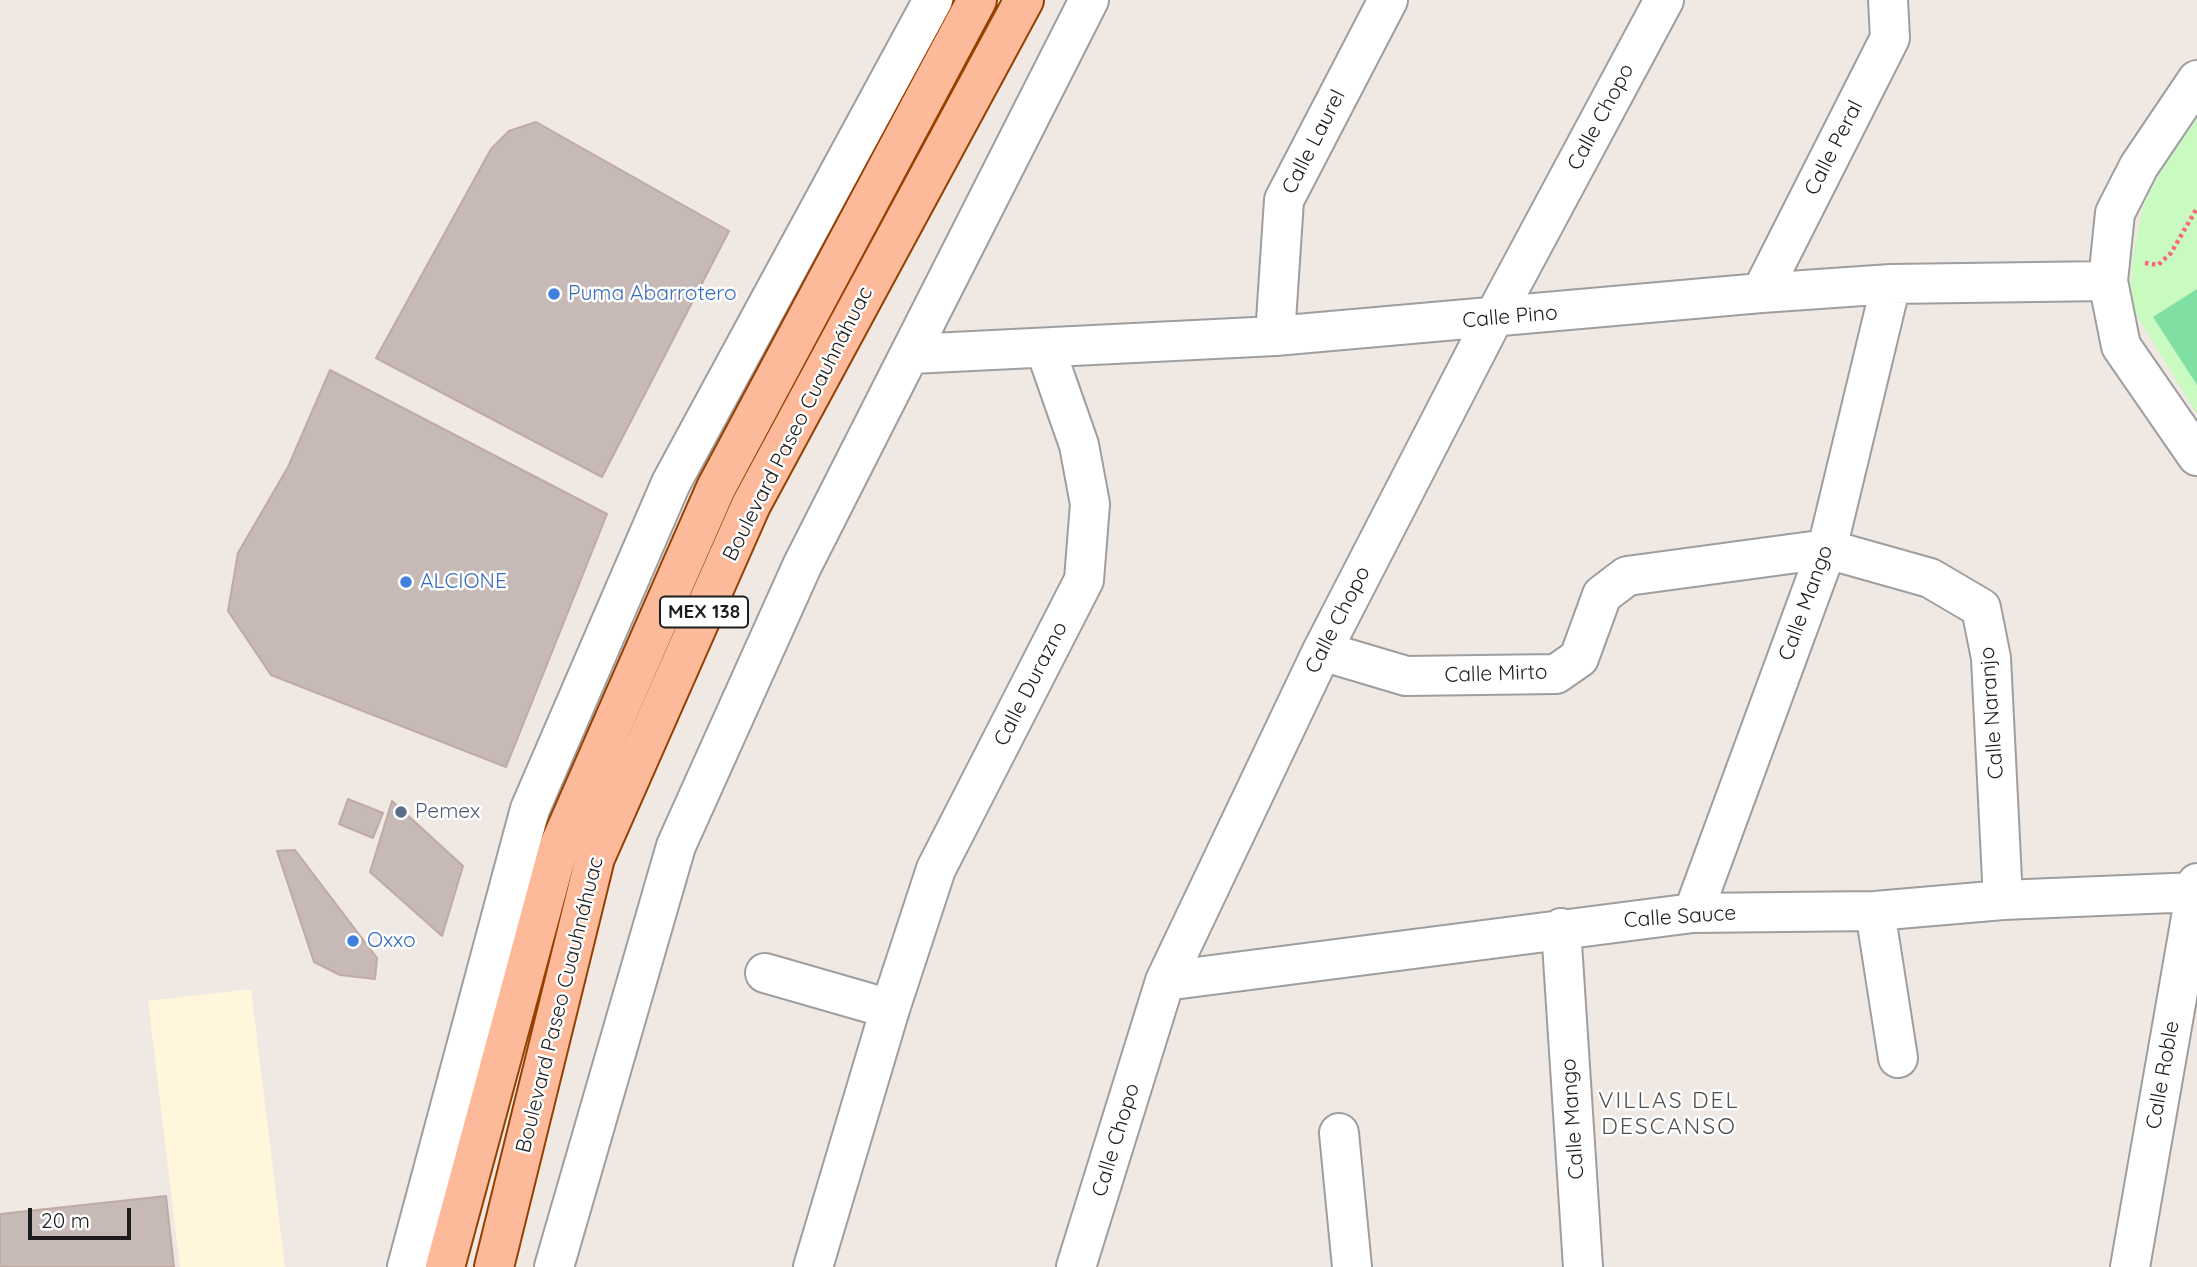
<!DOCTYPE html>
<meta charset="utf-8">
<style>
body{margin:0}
#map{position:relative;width:2197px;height:1267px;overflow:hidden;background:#efe8e3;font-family:Quicksand,sans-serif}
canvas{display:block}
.scale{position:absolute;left:28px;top:1208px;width:103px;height:32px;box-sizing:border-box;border:4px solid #1d1d1d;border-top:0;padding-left:9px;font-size:21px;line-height:24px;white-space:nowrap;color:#1d1d1d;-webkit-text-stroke:5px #fff;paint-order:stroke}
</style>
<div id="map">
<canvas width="2197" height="1267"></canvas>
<div class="scale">20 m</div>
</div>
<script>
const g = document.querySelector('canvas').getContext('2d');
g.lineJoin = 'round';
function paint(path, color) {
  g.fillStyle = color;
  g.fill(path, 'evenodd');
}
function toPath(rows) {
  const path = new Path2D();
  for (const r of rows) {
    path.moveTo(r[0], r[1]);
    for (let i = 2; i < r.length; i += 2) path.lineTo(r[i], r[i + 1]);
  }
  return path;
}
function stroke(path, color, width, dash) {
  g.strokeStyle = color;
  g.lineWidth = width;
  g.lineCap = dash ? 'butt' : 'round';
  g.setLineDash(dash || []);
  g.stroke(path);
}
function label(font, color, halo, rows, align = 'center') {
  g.font = font + ' Quicksand,sans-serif';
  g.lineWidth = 5;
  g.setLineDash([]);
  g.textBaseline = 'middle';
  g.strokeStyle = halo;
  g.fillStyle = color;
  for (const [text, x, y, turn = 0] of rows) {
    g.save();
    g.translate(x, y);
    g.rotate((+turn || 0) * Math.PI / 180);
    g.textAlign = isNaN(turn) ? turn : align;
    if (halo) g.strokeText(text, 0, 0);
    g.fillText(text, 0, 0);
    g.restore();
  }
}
paint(toPath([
 [251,989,285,1267,180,1267,148,1001]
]), '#fff6db');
paint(toPath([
 [2197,99,2197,414,2134,311,2130,288,2133,256,2143,206]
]), '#c9fabf');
paint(toPath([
 [2197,289,2197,385,2153,317]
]), '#80dfa3');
const building = toPath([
 [536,122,729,231,602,477,376,358,491,149,509,131,536,122],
 [330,370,607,514,506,767,271,675,228,611,238,553,288,467,330,370],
 [348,799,383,813,373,838,339,824,348,799],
 [392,801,463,866,442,936,370,872,392,801],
 [295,850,377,958,375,979,340,975,314,962,277,851,295,850],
 [166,1196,174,1267,0,1267,0,1214,166,1196]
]);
paint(building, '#c6b9b6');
stroke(building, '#c0aaa5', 2);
const minor = toPath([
 [2197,80,2139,166,2115,213,2108,281,2121,346,2197,456],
 [1761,293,1890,38,1888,0],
 [1275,336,1284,200,1388,0],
 [912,354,1275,336,1761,293,1891,284,2108,281],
 [1322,651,1406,676,1556,674,1579,658,1602,595,1627,576,1827,549,1930,578,1981,608,1991,658,2003,900],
 [1875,911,1898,1058],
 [1693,913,1827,549,1891,284],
 [1561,928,1583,1267],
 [765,973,890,1009],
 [1165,981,1693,913,1875,911,2003,900,2197,892],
 [1339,1133,1352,1267],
 [407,1267,530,809,671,483,933,0],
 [554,1267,676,846,802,566,1089,0],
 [813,1267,890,1009,936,869,1084,580,1090,504,1079,445,1045,348],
 [1076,1267,1165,981,1322,651,1493,319,1664,0],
 [2130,1267,2197,883]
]);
const major = toPath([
 [445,1267,559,846,716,488,977,0],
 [494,1267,595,858,751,505,1024,0]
]);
stroke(minor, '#9e9e9e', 42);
stroke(major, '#964000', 42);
stroke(toPath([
 [2145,263,2158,265,2171,253,2197,208]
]), '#fb687d', 4.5, [3.5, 3.5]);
stroke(minor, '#fff', 38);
stroke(major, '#fdba9a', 38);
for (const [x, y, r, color] of [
 [554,294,7,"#3f7fe0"],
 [406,582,7,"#3f7fe0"],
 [401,812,7,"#5c6f8a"],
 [353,941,7,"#3f7fe0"]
]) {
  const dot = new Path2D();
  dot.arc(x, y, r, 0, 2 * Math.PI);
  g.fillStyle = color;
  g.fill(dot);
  stroke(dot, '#fff', 2.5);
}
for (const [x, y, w] of [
 [704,612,88]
]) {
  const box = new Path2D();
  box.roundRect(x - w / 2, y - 15.5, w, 31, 5);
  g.fillStyle = '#fff';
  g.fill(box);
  stroke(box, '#1d1d1d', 2);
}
label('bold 19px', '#1d1d1d', null, [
 ["MEX 138",704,612]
]);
label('21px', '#1d1d1d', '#fff', [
 ["Calle Chopo",1601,117,-62],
 ["Calle Laurel",1314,142,-63],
 ["Calle Peral",1834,148,-63],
 ["Calle Pino",1510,317,-5],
 ["Boulevard Paseo Cuauhnáhuac",798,424,-63],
 ["Calle Mango",1806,603,-70],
 ["Calle Chopo",1338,620,-63],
 ["Calle Mirto",1496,674,-2],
 ["Calle Durazno",1031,684,-63],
 ["Calle Naranjo",1992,713,-94],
 ["Calle Sauce",1680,917,-4],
 ["Boulevard Paseo Cuauhnáhuac",560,1005,-76],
 ["Calle Roble",2163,1075,-80],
 ["Calle Mango",1573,1119,-94],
 ["Calle Chopo",1116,1140,-73]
]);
label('21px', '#366cbe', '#fff', [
 ["Puma Abarrotero",568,294],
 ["ALCIONE",420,582],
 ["Oxxo",367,941]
], 'left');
label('21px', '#4e5e75', '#fff', [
 ["Pemex",415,812]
], 'left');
g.letterSpacing = '2px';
label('23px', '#505050', '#fff', [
 ["VILLAS DEL",1669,1101],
 ["DESCANSO",1669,1127]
]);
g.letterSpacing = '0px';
</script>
